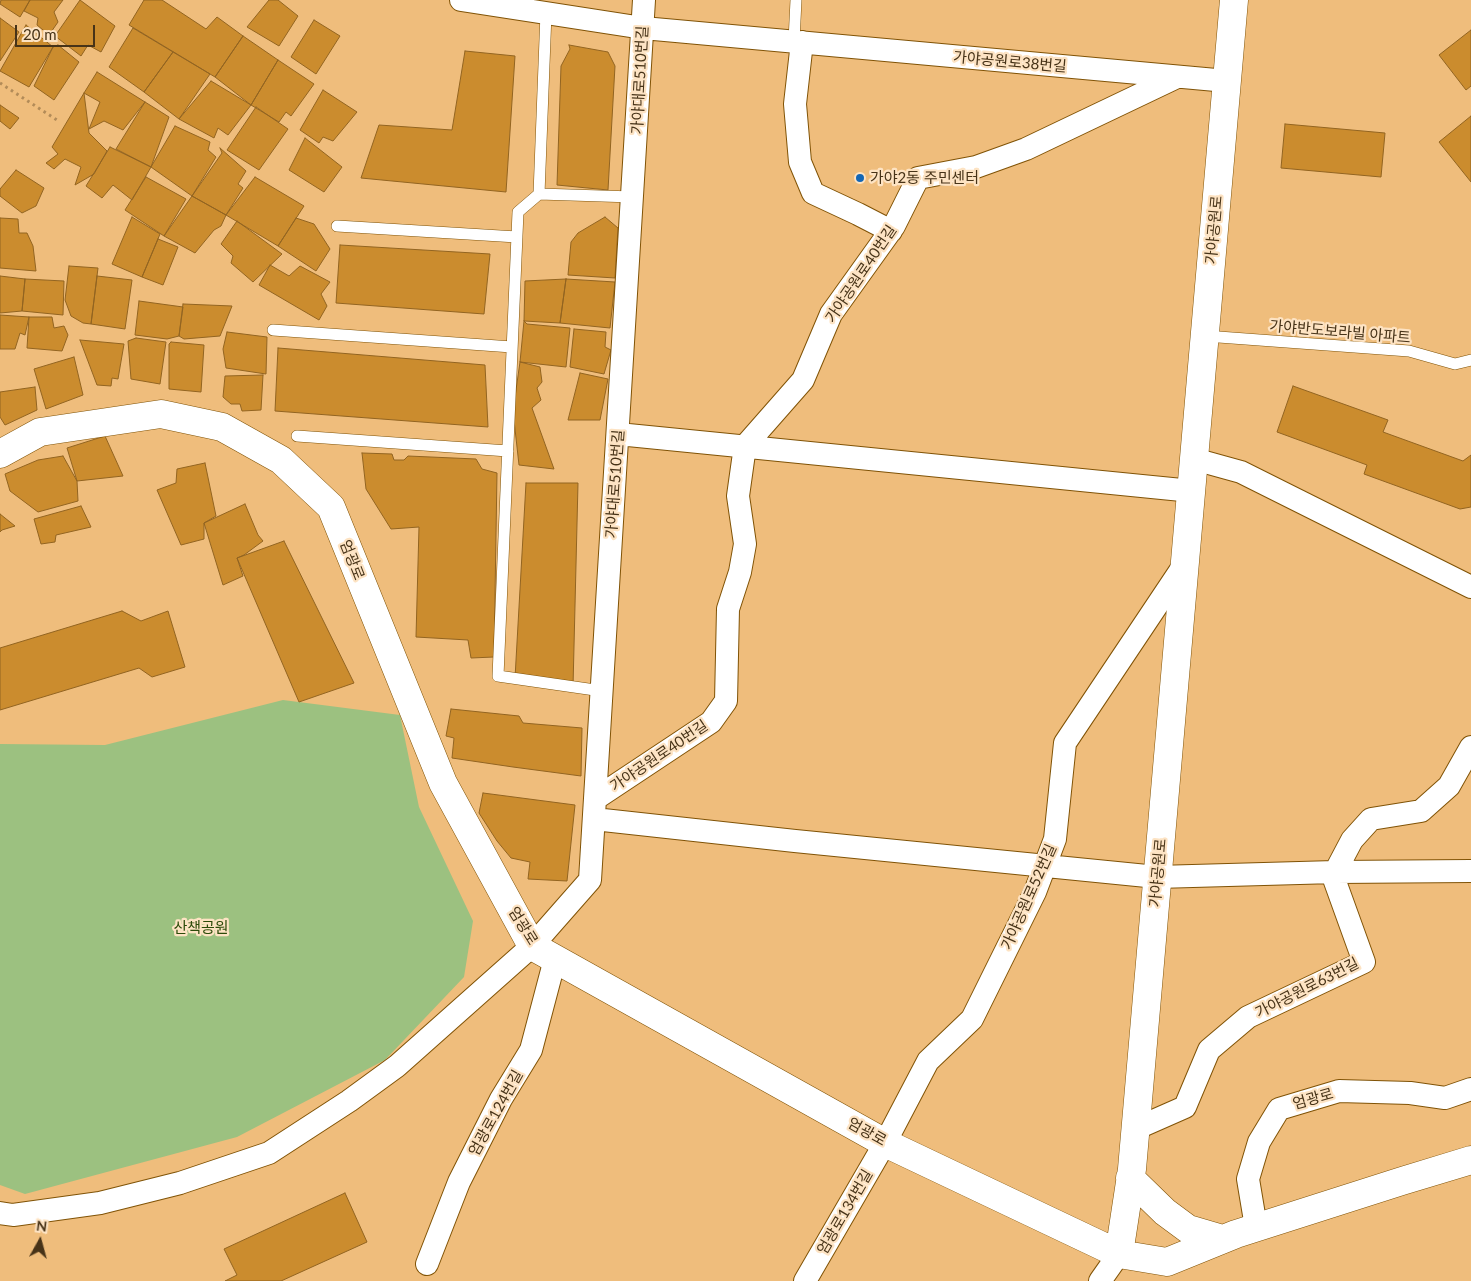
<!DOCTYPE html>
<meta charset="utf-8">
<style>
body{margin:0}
#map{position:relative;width:1471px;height:1281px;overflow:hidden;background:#efbd7c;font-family:Lato,sans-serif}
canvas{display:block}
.north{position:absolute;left:15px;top:1216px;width:50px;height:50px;-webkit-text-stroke:4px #fde3c3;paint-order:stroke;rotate:7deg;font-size:14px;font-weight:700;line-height:20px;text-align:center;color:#473318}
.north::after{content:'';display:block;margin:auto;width:18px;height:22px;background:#473318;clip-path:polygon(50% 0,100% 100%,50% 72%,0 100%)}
.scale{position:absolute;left:15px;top:25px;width:80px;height:22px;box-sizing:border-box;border:2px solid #473318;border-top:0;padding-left:6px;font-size:15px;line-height:18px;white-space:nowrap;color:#473318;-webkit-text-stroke:4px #fde3c3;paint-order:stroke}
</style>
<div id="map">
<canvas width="1471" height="1281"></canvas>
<div class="north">N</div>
<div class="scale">20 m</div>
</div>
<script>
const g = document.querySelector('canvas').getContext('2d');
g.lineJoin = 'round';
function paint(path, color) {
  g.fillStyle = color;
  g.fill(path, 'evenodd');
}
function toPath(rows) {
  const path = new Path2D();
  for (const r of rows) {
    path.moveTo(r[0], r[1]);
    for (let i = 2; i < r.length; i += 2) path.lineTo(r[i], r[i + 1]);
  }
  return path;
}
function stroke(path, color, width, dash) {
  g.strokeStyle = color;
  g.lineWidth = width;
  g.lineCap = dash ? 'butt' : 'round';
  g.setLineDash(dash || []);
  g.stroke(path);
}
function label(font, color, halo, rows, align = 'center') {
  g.font = font + ' Lato,"Noto Sans KR",sans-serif';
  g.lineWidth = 4.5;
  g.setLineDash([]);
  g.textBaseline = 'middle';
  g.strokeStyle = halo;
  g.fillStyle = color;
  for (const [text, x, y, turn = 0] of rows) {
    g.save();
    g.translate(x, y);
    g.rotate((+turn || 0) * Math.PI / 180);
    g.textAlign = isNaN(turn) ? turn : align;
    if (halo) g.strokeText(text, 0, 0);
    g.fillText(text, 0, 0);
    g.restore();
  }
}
paint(toPath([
 [283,700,400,715,419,807,473,921,464,977,385,1060,237,1137,25,1194,0,1185,0,744,105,745]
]), '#9cc180');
const building = toPath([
 [1,0,30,0,20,17,0,4,1,0],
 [30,0,63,0,54,12,58,22,49,35,37,25,38,18,24,11,30,0],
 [80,0,115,26,101,52,88,45,81,56,55,36,80,0],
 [144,0,162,0,206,29,217,17,243,36,215,77,129,25,144,0],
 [269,0,278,0,298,16,279,46,247,27,269,0],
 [0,18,19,32,0,61,0,18],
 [314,20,340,36,316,74,291,57,314,20],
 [26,25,53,47,29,87,0,71,26,25],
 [133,28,173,52,144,92,109,67,133,28],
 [1471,30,1471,86,1466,90,1439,55,1471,30],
 [243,36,278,60,251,105,215,77,243,36],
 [58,45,79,62,54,100,34,86,53,47,58,45],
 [569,45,608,52,615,66,608,190,557,185,561,66,570,49,569,45],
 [465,51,515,56,506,192,361,178,379,125,452,130,465,51],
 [173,52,210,74,179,119,144,92,173,52],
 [278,60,314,84,291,116,286,112,279,122,251,105,278,60],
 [97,72,145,102,123,130,104,121,89,129,100,102,84,93,97,72],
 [211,81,251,105,228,135,218,128,214,138,179,119,211,81],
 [323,90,357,112,333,141,323,137,319,143,300,130,323,90],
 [84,93,89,133,107,151,94,174,75,185,81,167,65,159,54,169,46,163,58,154,52,147,84,93],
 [145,102,169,117,151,167,116,149,145,102],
 [0,105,19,118,10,129,0,121,0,105],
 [256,107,288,129,259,170,227,150,256,107],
 [1471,116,1471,182,1439,142,1471,116],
 [1285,124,1385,133,1381,177,1281,168,1285,124],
 [175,126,210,142,208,150,216,157,192,196,151,167,175,126],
 [305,138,342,167,324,192,289,170,305,138],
 [110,147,151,167,132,200,113,185,102,198,86,186,110,147],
 [220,148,246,171,238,184,243,188,226,215,192,196,222,153,220,148],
 [16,170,44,188,36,206,22,213,0,196,0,189,16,170],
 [146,177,186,199,164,236,125,210,146,177],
 [255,177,304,206,278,246,226,215,255,177],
 [192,196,226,215,221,226,214,230,195,253,164,236,192,196],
 [132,217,160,234,142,277,112,264,132,217],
 [605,217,618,228,615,278,568,275,571,242,578,233,605,217],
 [0,218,18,219,19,233,27,233,33,246,36,271,0,268,0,218],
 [296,218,314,224,330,249,316,271,278,246,296,218],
 [237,221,282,254,253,282,231,263,233,256,221,244,237,221],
 [158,239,178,247,163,285,142,277,158,239],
 [340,245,490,254,484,314,336,303,340,245],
 [270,265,289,276,300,266,330,282,321,294,327,306,319,320,259,285,270,265],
 [69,266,98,268,91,324,83,323,71,316,65,300,69,266],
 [0,276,25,279,22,311,0,313,0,276],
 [97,276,132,280,125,329,91,324,97,276],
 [25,279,64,281,63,315,22,311,25,279],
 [566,279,560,323,524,321,525,281,566,279],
 [566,279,615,282,610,328,560,323,566,279],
 [139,301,183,307,179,336,167,339,135,335,139,301],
 [183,304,232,306,220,336,184,339,179,336,183,304],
 [0,315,29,317,25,335,20,333,15,349,0,349,0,315],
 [29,317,52,317,54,328,64,326,68,335,62,351,27,348,29,317],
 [524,321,527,324,570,328,566,367,520,362,524,321],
 [574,329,606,332,605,347,611,350,604,374,570,367,574,329],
 [227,332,267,337,266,374,226,368,223,349,227,332],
 [136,338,166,342,160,384,131,379,128,341,136,338],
 [80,340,124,344,118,379,112,378,111,386,97,385,80,340],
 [171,342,204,345,201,392,169,389,169,344,171,342],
 [278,348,485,365,488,427,275,411,278,348],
 [74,357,83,395,46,409,34,369,74,357],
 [520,362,540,367,542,382,537,388,541,400,532,408,554,469,519,465,513,411,520,362],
 [580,373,608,379,600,420,568,420,580,373],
 [263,375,261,410,242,411,240,404,231,404,223,397,225,376,263,375],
 [1293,386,1388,420,1383,432,1463,461,1471,455,1471,507,1460,509,1364,474,1367,465,1277,432,1293,386],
 [35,387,37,410,5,425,0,417,0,392,35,387],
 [105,436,123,476,77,481,67,448,105,436],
 [362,453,392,454,394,460,404,460,408,456,476,459,482,469,497,473,494,657,471,658,468,640,416,637,419,527,391,529,366,489,362,453],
 [63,456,77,481,78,501,38,512,10,491,5,474,38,460,63,456],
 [205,463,216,516,204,523,204,539,181,545,157,490,176,483,177,469,205,463],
 [526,483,578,483,573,687,515,678,526,483],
 [245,504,258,535,263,541,244,555,237,558,243,576,223,585,204,523,245,504],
 [81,506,91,527,56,535,55,542,41,544,34,519,81,506],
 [0,514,15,526,2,530,0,532,0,514],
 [284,541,354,683,299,702,237,558,284,541],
 [122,611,141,621,168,611,185,667,152,677,139,668,0,710,0,648,122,611],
 [451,709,519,716,523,723,582,728,581,776,513,767,452,758,454,738,446,736,451,709],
 [483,793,575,805,567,881,528,879,530,862,511,858,497,841,479,813,483,793],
 [345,1193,367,1242,281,1281,225,1281,237,1275,224,1249,345,1193]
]);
paint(building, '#cb8c2e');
stroke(building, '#926421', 1);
const service = toPath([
 [794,41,796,0],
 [539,194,546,13],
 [337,226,517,237],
 [273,330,512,347],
 [1205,336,1409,351,1455,364,1471,360],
 [297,436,508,451],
 [602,691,498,676,518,212,539,194,633,197]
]);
const minor = toPath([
 [461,0,643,28,1227,81],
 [802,42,795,104,800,162,813,193,858,214,891,231],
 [618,434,1192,491],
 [1194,459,1241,472,1471,587],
 [595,799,711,722,726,701,728,609,740,572,745,544,738,496,745,446,803,380,831,314,894,226,918,178,976,167,1026,149,1177,77],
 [594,819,795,841,1157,877,1335,872,1471,871],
 [1135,1129,1185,1107,1209,1050,1248,1017,1364,962,1333,876,1352,840,1371,819,1421,811,1449,786,1471,747],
 [0,1213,13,1215,100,1203,180,1183,269,1153,349,1101,397,1066,532,946,590,880,644,0],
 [1256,1227,1248,1179,1259,1142,1279,1109,1339,1091,1410,1093,1445,1098,1471,1089],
 [427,1264,459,1182,501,1099,531,1050,555,959],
 [805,1281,885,1143,928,1061,972,1019,1035,892,1055,839,1065,743,1186,562],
 [1100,1281,1119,1254]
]);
const secondary = toPath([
 [0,454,40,432,161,414,222,427,281,460,331,507,443,783,532,946,885,1143,1119,1254,1167,1262,1236,1234,1402,1181,1471,1160],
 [1130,1178,1165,1212,1188,1229,1222,1239],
 [1119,1254,1132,1169,1234,0]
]);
stroke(service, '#805306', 12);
stroke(minor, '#805306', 24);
stroke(secondary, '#805306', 29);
stroke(toPath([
 [0,83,57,120]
]), '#b28b58', 3, [2.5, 4]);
stroke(service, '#fff', 11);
stroke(minor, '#fff', 22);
stroke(secondary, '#fff', 28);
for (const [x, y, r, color] of [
 [860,178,5,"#1467b5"]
]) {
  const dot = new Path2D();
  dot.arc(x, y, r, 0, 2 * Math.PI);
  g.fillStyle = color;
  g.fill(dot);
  stroke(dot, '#fde3c3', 2);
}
label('15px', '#473318', '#fde3c3', [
 ["가야공원로38번길",1010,62,5],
 ["가야대로510번길",640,80,-87],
 ["가야공원로",1214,230,-85],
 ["가야공원로40번길",861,274,-56],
 ["가야반도보라빌 아파트",1340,332,5],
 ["가야대로510번길",615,484,-86],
 ["엄광로",352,560,68],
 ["가야공원로40번길",659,756,-34],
 ["가야공원로",1158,873,-85],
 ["가야공원로52번길",1029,897,-66],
 ["엄광로",523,926,58],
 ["가야공원로63번길",1307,988,-27],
 ["엄광로",1313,1099,-16],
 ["엄광로124번길",496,1113,-61],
 ["엄광로",867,1132,29],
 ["엄광로134번길",845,1212,-60]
]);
label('15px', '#473318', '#fde3c3', [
 ["가야2동 주민센터",870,178]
], 'left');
label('15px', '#2c4b0a', '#fde3c3', [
 ["산책공원",201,928]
]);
</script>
